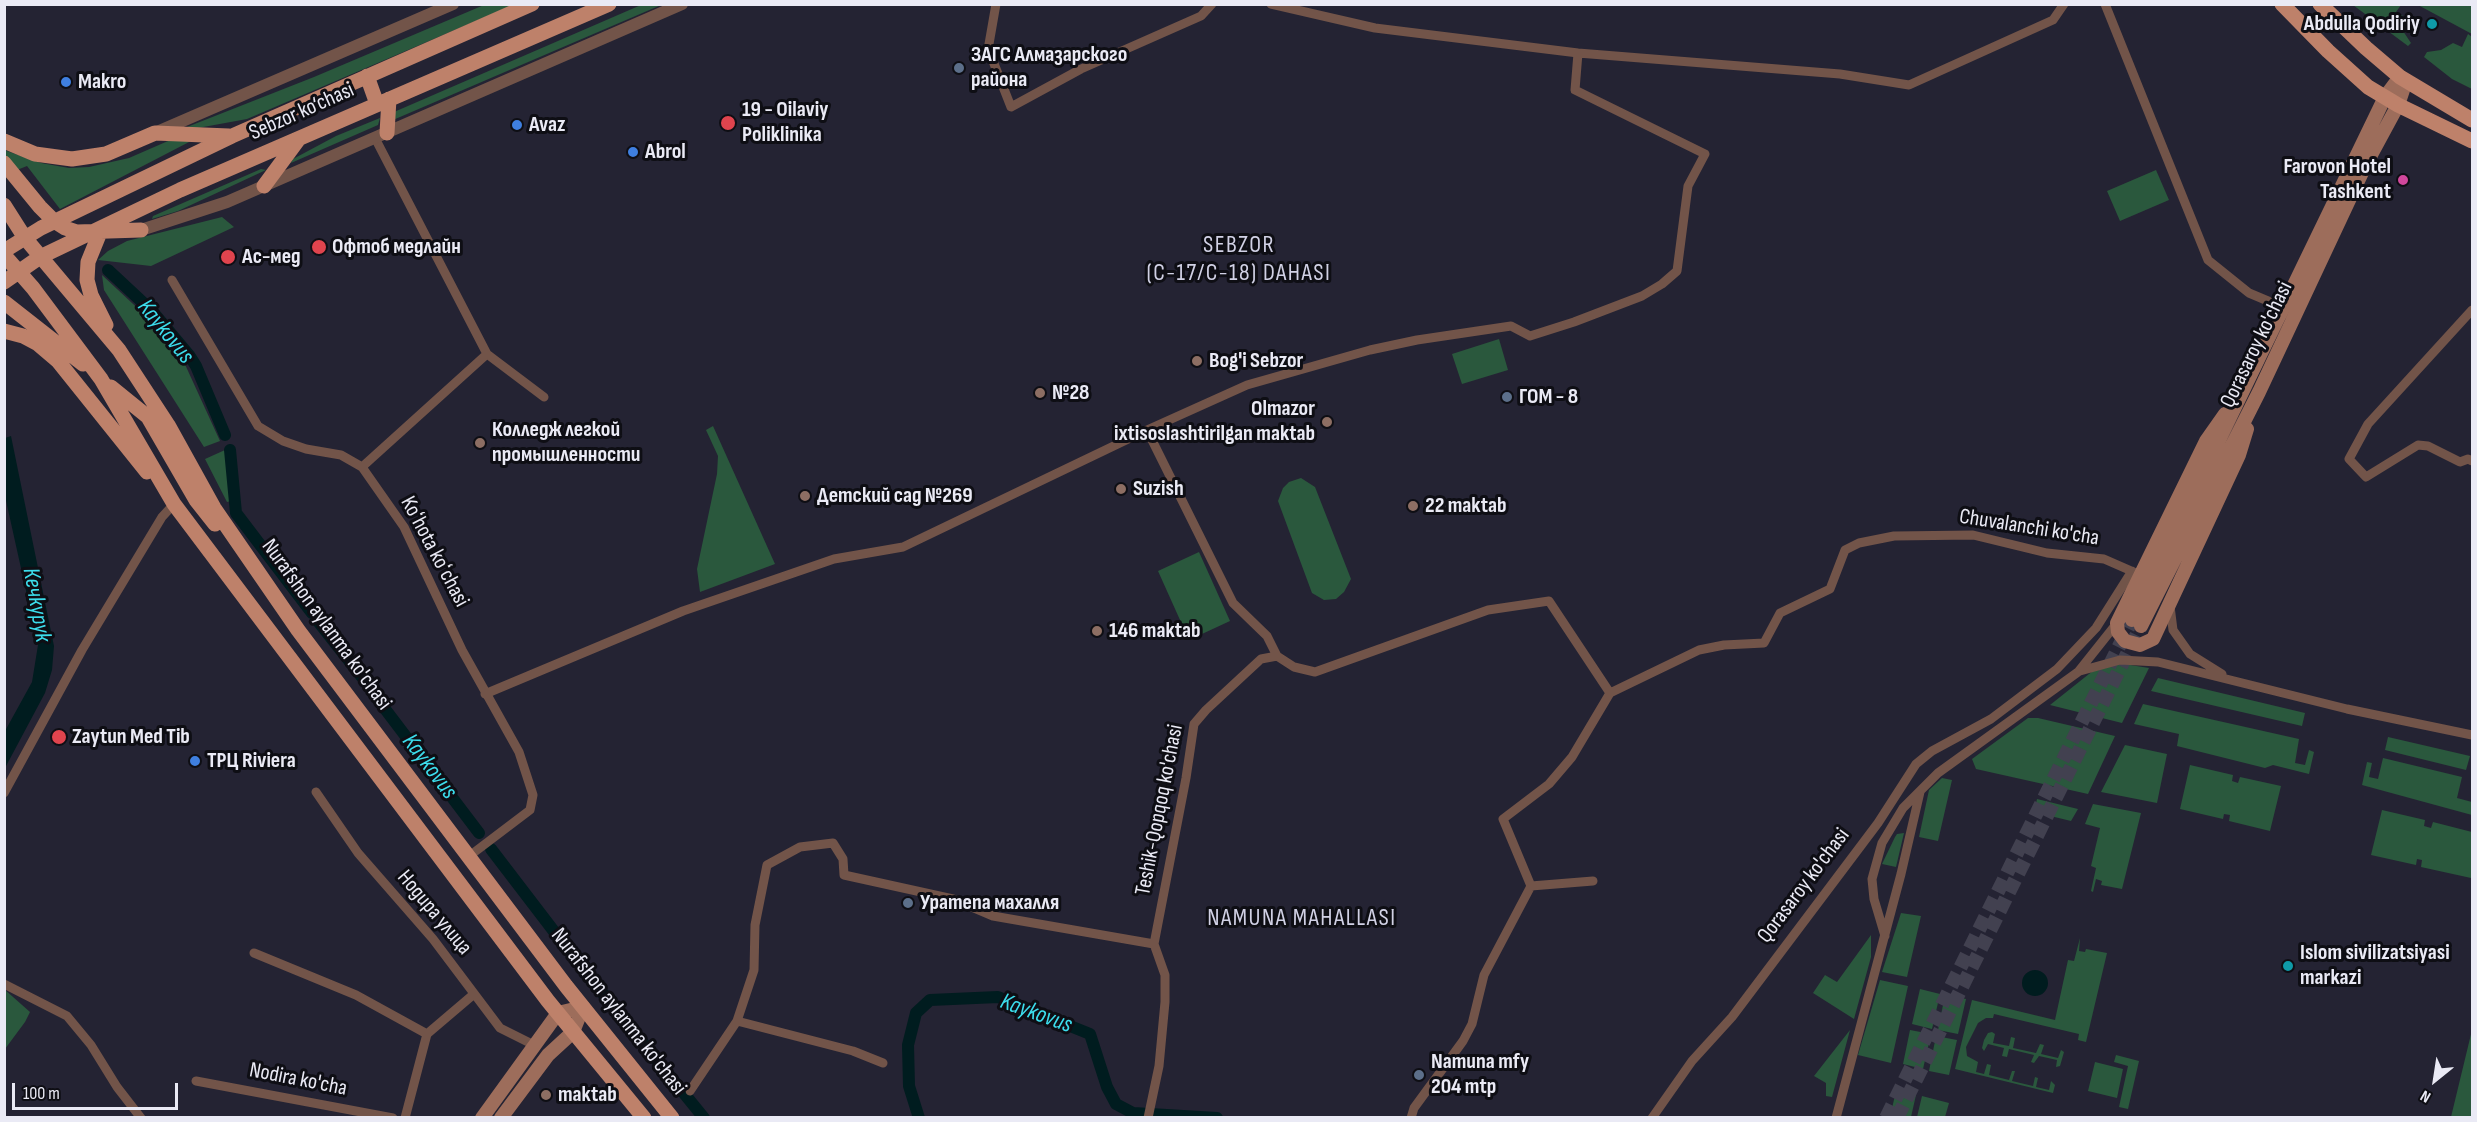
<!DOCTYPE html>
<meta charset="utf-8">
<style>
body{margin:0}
#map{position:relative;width:2477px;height:1122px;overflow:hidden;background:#242333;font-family:"Sofia Sans Condensed",sans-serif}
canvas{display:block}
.frame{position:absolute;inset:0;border:6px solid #eaeaf5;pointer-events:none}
.north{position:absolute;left:2405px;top:1050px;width:60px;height:60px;-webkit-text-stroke:4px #0e0e14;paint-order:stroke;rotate:210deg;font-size:16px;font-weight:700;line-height:24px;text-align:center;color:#eaeaf5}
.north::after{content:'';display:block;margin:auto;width:21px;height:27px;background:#eaeaf5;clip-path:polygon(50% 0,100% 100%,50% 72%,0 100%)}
.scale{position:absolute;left:12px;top:1083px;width:166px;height:27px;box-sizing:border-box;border:3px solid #eaeaf5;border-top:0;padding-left:8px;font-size:18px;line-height:21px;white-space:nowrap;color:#eaeaf5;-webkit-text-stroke:4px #0e0e14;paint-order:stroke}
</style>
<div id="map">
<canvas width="2477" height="1122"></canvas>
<div class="frame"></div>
<div class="north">N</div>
<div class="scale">100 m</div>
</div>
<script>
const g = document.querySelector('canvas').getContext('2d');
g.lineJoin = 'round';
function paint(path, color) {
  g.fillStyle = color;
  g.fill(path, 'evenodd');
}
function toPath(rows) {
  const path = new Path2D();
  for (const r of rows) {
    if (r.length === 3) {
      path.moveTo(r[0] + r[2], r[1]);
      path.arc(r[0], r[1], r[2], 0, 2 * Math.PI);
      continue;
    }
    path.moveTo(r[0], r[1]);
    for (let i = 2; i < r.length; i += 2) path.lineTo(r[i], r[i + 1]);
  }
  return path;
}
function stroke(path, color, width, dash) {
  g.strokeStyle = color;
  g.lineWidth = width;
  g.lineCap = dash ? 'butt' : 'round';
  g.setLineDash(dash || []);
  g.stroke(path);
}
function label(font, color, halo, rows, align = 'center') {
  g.font = font + ' "Sofia Sans Condensed",sans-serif';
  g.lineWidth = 6;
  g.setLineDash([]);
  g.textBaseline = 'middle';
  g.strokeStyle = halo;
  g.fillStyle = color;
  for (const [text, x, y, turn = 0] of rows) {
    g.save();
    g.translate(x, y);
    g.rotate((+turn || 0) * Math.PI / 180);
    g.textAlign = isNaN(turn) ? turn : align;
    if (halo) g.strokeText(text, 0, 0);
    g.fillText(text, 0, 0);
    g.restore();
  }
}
paint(toPath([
 [484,5,513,5,247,119,187,130,187,127,314,77],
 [641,5,661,5,393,120,394,112],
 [2353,5,2401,5,2396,12,2403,16,2403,31,2411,43,2408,46],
 [2418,5,2472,5,2472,34],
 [2468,34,2472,37,2472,89,2452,79,2424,57,2427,52,2441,50,2453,43,2462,47],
 [380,118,378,125,291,163,293,159,336,136],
 [168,141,191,141,60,209,27,166,17,170,5,156,4,150,41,163,69,168,89,167,129,158],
 [261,169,266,170,178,211,152,219,153,216],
 [2156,170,2169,200,2120,221,2107,191],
 [222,217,234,227,151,266,98,260,108,251,127,241],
 [102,275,147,317,183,360,220,441,204,447,104,290],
 [1499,339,1508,370,1462,384,1452,354],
 [713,426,775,564,700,592,697,569,717,474,718,456,706,430],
 [225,450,227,457,231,501,227,502,205,459],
 [1301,478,1315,487,1351,579,1344,592,1336,599,1324,600,1312,593,1278,501,1283,488,1289,482],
 [1199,552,1230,621,1189,640,1158,571],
 [2124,664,2149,668,2122,723,2050,705,2099,666],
 [2158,678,2305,713,2302,726,2151,691],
 [2143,704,2299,739,2295,763,2305,765,2309,750,2314,752,2309,774,2273,765,2265,768,2177,746,2179,734,2134,724],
 [2028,718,2038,718,2115,736,2088,794,1976,769,1972,759],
 [2388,737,2470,756,2466,770,2385,750],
 [2125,745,2167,754,2157,803,2101,792],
 [2383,758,2462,777,2457,798,2472,802,2472,815,2362,785,2367,762,2372,763,2369,777,2378,779],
 [2190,765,2233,775,2232,781,2238,783,2240,777,2281,786,2270,831,2229,821,2230,815,2224,814,2223,819,2180,809],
 [1942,778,1952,780,1938,841,1919,837,1929,790],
 [2037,799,2078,809,2071,821,2034,812],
 [2093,804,2141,813,2122,889,2101,885,2102,881,2096,879,2093,892,2091,891,2096,868,2091,866,2100,828,2085,824],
 [2382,810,2425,820,2424,826,2431,828,2433,822,2472,832,2471,878,2421,867,2422,860,2417,859,2416,865,2371,855],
 [1904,833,1896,867,1882,864,1895,837,1897,834],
 [1901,913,1921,916,1907,977,1882,972],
 [1871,935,1871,957,1854,1019,1813,993,1825,975,1837,982],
 [2080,938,2079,951,2085,952,2086,949,2107,953,2086,1042,2078,1040,2079,1034,1994,1014,1993,1018,1986,1018,1978,1023,1966,1047,1967,1056,1978,1062,1976,1072,1984,1074,1987,1064,1991,1065,1989,1075,2009,1080,2012,1071,2015,1071,2012,1081,2033,1086,2035,1077,2038,1078,2036,1087,2049,1090,2051,1081,2055,1085,2053,1093,1955,1069,1972,1000,2055,1020,2068,960,2074,961],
 [1880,980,1908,986,1891,1063,1858,1055],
 [4,989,30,1012,25,1022,5,1049],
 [1920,989,1940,994,1932,1029,1912,1024],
 [1945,995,1966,999,1958,1034,1938,1030],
 [1850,1030,1832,1097,1826,1096,1826,1083,1814,1076],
 [1910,1030,1931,1034,1923,1069,1903,1064],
 [2472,1030,2471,1117,2451,1117],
 [1992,1032,1995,1034,1993,1043,2009,1046,2011,1037,2015,1038,2013,1048,2036,1053,2040,1044,2044,1045,2041,1054,2058,1058,2061,1050,2064,1052,2060,1066,2056,1067,2057,1060,2039,1056,2034,1063,2031,1062,2034,1055,2009,1049,2007,1057,2002,1056,2004,1048,1988,1044,1984,1051,1982,1048,1984,1040,1988,1033],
 [1936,1036,1957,1040,1949,1075,1929,1071],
 [2116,1055,2139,1061,2128,1109,2119,1107,2128,1066,2114,1062],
 [2095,1062,2123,1069,2117,1098,2088,1091],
 [1896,1091,1916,1095,1911,1117,1890,1117],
 [1922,1096,1949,1103,1945,1117,1917,1117]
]), '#2a583d');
paint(toPath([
 [11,436,54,646,52,670,45,693,5,768,5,731,32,682,38,645,5,496,5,438],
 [2035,983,13]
]), '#001c1f');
stroke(toPath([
 [108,270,153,312,189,355,196,366,225,435],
 [230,450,236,513,312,613],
 [317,620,373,691],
 [379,701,479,833],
 [491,849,556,934],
 [587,974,704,1118],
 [919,1118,909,1086,908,1045,916,1013,930,1000,998,997,1090,1034,1107,1087,1116,1104,1133,1113,1217,1118]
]), '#001c1f', 12);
stroke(toPath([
 [1886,1118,2132,620],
 [1897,1118,2141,626]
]), '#424150', 14, [14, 7]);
stroke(toPath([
 [996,4,989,44,991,56,1011,107,1081,69,1201,16,1212,4],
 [1271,4,1375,28,1578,53,1840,74,1909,85,2053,20,2064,4],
 [2105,4,2208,260,2249,293,2268,301,2286,314],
 [375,138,487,354,544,397],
 [172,280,258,426,283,441,306,449,341,455,362,467,404,527,462,650,519,752,533,795,530,810,468,857],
 [2472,310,2368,424,2349,459,2366,477,2418,445,2428,446,2460,462,2468,459,2472,461],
 [1147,430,1233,603,1267,636,1277,656],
 [362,467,487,354],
 [2170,606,2173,630,2190,654,2222,674],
 [2080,671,2120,660,2158,662,2347,709,2472,735],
 [1610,693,1699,650,1724,645,1764,643,1780,613,1830,589,1845,550,1859,543,1894,536,1973,535,2047,553,2104,559,2136,573],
 [485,694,683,611,834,559,903,547,1147,430,1247,385,1370,350,1417,340,1511,326,1530,336,1574,322,1642,296,1662,284,1677,271,1688,186,1705,154,1575,90,1578,53],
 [316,792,358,853,433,939,500,1028,534,1045],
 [4,793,82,650,162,517,174,504],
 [1531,886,1593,881],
 [1885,936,1874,899,1872,879,1882,843,1903,808,1938,773,2078,672,2117,623],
 [254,953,356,995,427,1034],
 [4,984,67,1016,91,1045,117,1087,141,1118],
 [737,1021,853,1051,883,1063],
 [196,1081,393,1118],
 [690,1091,737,1021,754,970,755,925,767,865,800,847,833,843,843,859,844,875,953,899,993,916,1154,944],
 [405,1118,427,1034,474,994],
 [1148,1118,1159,1066,1165,1002,1165,975,1154,944,1186,778,1194,724,1206,710,1261,659,1277,656,1294,667,1315,672,1488,610,1549,601,1610,693],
 [1411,1118,1414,1108,1463,1041,1472,1024,1484,975,1531,886,1503,819,1549,784,1572,757,1610,693],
 [1652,1118,1692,1061,1732,1017,1878,823,1916,764,1932,751,1991,719,2057,669,2096,628,2132,571],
 [1836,1118,1901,874,1920,792]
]), '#725449', 9);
stroke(toPath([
 [157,132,453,4],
 [141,230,227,202,682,4]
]), '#725449', 12);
stroke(toPath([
 [2225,414,2206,441,2117,623,2118,632,2125,641,2140,645,2153,639,2239,455,2247,429],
 [2132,620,2385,97,2400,77],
 [2141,626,2259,392,2365,166,2398,105,2406,81],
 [482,1118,558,1013,583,1007],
 [501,1118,548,1055,573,1032,583,1007]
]), '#9d6d5b', 14);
stroke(toPath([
 [2282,4,2328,51,2368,87,2398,105,2472,141],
 [2320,4,2366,48,2400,77,2472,120],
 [367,76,377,104],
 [387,133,389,99],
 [4,141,35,154,72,159,106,154,155,133,229,136],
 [4,163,40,207,54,221,65,228,77,232,141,230],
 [264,186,298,140],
 [4,205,25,238,119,350,168,425,214,508,298,630,566,986,672,1118],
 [101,230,88,262,87,280,91,295,106,325],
 [4,251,41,228,232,136,532,4],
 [4,255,33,288,101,379,174,504,548,1001,644,1118],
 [4,282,40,257,180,190,609,4],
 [4,302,83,364],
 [4,331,23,336,38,344,58,361,147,472],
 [111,387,148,417,196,500,215,524]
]), '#be816a', 15);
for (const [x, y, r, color] of [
 [2432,24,6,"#0f9aa8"],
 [959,68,6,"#5c6f8a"],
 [66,82,6,"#3f7fe0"],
 [728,123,8,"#e0444e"],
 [517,125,6,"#3f7fe0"],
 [633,152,6,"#3f7fe0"],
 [2403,180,6,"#d1479c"],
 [319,247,8,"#e0444e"],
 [228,257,8,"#e0444e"],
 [1197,361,6,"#8d6e63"],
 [1040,393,6,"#8d6e63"],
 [1507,397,6,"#5c6f8a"],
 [1327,422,6,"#8d6e63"],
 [480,443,6,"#8d6e63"],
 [1121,489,6,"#8d6e63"],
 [805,496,6,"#8d6e63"],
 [1413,506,6,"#8d6e63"],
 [1097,631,6,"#8d6e63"],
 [59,737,8,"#e0444e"],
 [195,761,6,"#3f7fe0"],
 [908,903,6,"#5c6f8a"],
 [2288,966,6,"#0f9aa8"],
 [1419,1075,6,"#5c6f8a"],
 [546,1095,6,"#8d6e63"]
]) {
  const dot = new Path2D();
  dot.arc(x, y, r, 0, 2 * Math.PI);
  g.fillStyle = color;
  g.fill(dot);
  stroke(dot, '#0e0e14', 2);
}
label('bold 22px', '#eaeaf5', '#0e0e14', [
 ["Abdulla Qodiriy",2420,24,"right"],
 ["ЗАГС Алмазарского",971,55],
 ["района",971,80],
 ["Makro",78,82],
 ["19 - Oilaviy",742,110],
 ["Poliklinika",742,135],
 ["Avaz",529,125],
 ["Abrol",645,152],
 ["Farovon Hotel",2391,167,"right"],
 ["Tashkent",2391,192,"right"],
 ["Офтоб медлайн",332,247],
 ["Ас-мед",242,257],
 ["Bog'i Sebzor",1209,361],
 ["№28",1052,393],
 ["ГОМ - 8",1519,397],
 ["Olmazor",1315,409,"right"],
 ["ixtisoslashtirilgan maktab",1315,434,"right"],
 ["Колледж легкой",492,430],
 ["промышленности",492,455],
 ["Suzish",1133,489],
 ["Детский сад №269",817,496],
 ["22 maktab",1425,506],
 ["146 maktab",1109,631],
 ["Zaytun Med Tib",72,737],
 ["ТРЦ Riviera",207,761],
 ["Уратепа махалля",920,903],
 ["Islom sivilizatsiyasi",2300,953],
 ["markazi",2300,978],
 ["Namuna mfy",1431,1062],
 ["204 mtp",1431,1087],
 ["maktab",558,1095]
], 'left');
label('22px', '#eaeaf5', '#0e0e14', [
 ["Sebzor ko‘chasi",302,112,-24],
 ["Qorasaroy ko'chasi",2257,345,-64],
 ["Chuvalanchi ko'cha",2029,528,9],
 ["Koʻhota koʻchasi",434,552,62],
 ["Nurafshon aylanma ko'chasi",326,625,54],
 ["Teshik-Qopqoq ko'chasi",1160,810,-79],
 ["Qorasaroy ko'chasi",1804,886,-53],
 ["Нодира улица",434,913,50],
 ["Nurafshon aylanma ko'chasi",618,1012,52],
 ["Nodira ko'cha",298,1080,11]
]);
g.letterSpacing = '1.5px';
label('24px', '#d1d1e5', '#0e0e14', [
 ["SEBZOR",1239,246],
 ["(C-17/C-18) DAHASI",1239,274],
 ["NAMUNA MAHALLASI",1302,919]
]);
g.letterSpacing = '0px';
label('italic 24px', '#3cddec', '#0e0e14', [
 ["Kaykovus",165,332,51],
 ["Кечкурук",36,605,80],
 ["Kaykovus",429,767,53],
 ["Kaykovus",1036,1014,20]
]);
</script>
